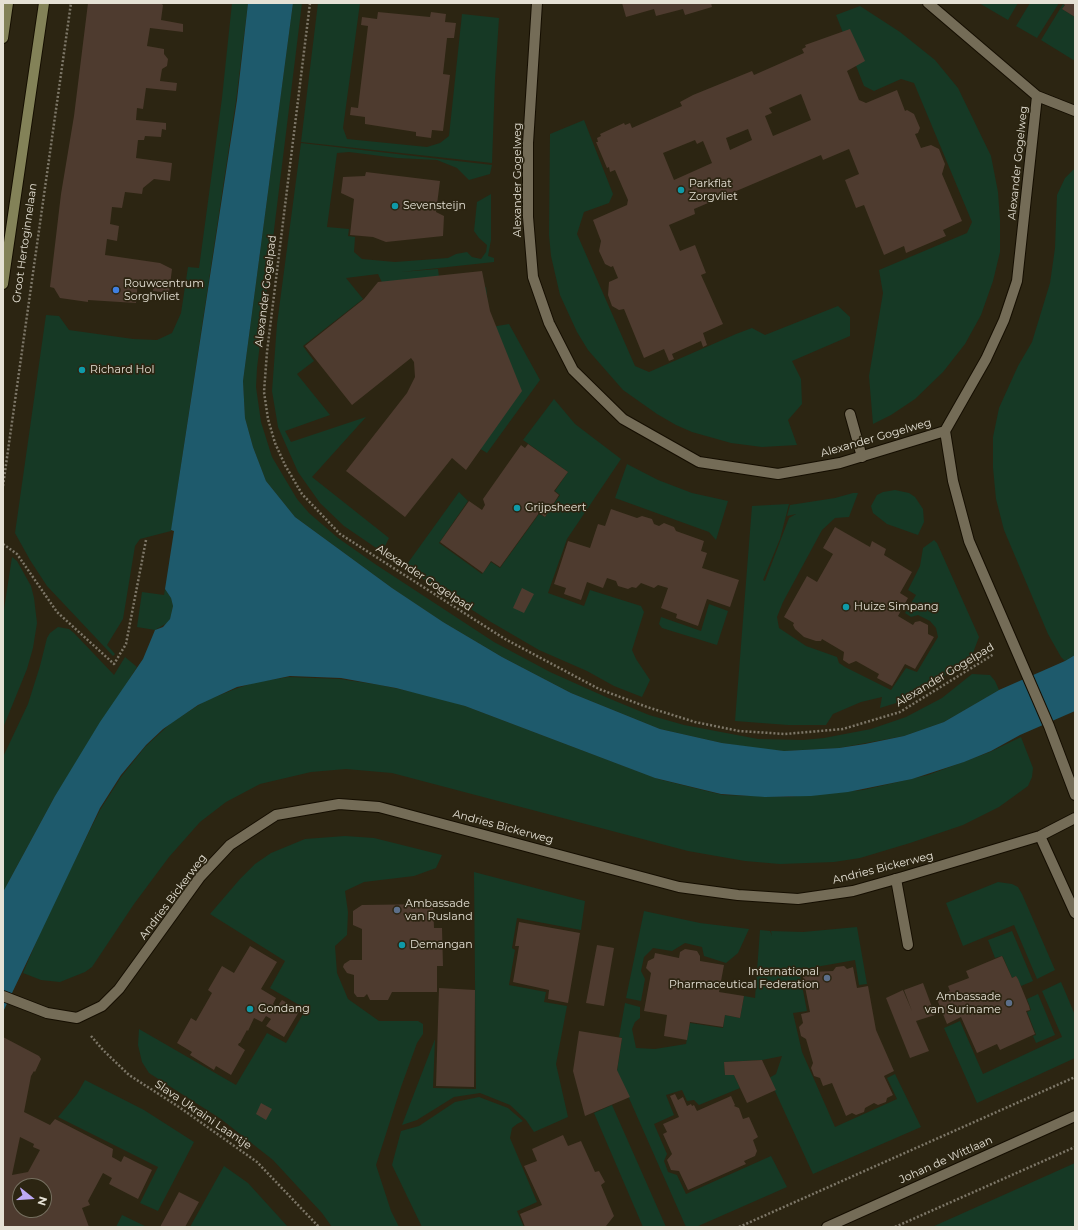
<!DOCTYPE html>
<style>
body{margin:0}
#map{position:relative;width:1078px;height:1230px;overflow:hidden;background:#2c2512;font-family:Montserrat,sans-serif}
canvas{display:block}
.frame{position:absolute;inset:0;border:4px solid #e5e1d5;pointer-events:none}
.north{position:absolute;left:12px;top:1178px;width:40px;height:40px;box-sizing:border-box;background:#2c2512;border:1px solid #767060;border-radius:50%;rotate:107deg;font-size:11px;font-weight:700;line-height:16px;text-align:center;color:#e5e1d5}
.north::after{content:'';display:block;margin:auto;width:14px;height:18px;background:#bda9f5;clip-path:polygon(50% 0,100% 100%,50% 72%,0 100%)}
</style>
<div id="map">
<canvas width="1078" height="1230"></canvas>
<div class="frame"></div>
<div class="north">N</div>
</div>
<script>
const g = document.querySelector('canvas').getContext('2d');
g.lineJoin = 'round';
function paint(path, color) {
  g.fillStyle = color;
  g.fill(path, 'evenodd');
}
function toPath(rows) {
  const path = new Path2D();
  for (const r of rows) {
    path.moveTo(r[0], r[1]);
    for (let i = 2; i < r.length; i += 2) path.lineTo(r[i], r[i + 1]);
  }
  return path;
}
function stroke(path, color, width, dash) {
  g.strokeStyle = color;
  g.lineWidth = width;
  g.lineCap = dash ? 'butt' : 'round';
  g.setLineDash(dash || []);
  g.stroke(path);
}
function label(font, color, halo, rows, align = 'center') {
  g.font = font + ' Montserrat,sans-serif';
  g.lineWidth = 3.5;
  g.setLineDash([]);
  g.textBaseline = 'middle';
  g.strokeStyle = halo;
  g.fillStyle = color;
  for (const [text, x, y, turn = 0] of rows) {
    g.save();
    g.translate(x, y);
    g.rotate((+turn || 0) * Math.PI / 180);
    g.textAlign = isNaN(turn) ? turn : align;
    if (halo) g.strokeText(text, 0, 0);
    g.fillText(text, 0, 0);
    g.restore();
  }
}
paint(toPath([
 [232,3,248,3,236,101,171,531,140,539,135,546,123,619,107,645,115,654,113,656,47,586,30,560,15,533,46,315,59,316,69,330,133,339,157,340,172,333,181,313,188,267,199,268,222,98],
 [293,3,302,3,257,368,256,387,261,422,272,457,297,499,309,513,338,538,375,564,494,642,550,672,608,698,649,715,684,725,758,739,803,740,824,738,871,729,906,717,942,698,972,674,990,675,995,681,999,690,944,722,904,736,839,748,784,751,769,750,722,743,660,729,571,693,502,657,443,622,392,588,295,517,266,481,253,447,245,418,243,381],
 [318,3,360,3,343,128,347,139,427,147,440,143,449,136,462,14,499,18,495,79,492,163,301,142],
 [979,3,1018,3,1008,20],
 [1030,3,1059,3,1037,38,1016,26],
 [1063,4,1065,5,1062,9,1075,17,1075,61,1041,40],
 [860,6,900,32,935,60,958,88,991,156,998,192,1000,220,1000,252,993,281,981,315,965,344,943,372,915,399,891,415,873,424,869,376,883,293,879,270,967,233,972,222,914,83,901,79,874,91,864,86,836,15],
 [584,120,613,194,609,203,584,212,577,234,635,366,649,372,736,334,752,328,765,335,838,306,850,317,850,336,792,361,801,379,802,404,788,420,797,445,762,447,731,443,692,432,676,425,657,414,623,390,588,350,577,332,560,295,551,256,549,235,550,134],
 [301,143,492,165,490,174,469,180,457,168,437,160,397,158,349,152,337,153,327,227,349,229,348,236,355,237,354,252,362,259,395,262,448,258,456,254,467,252,472,257,481,259,486,252,487,245,479,238,474,231,477,202,491,194,491,240,488,256,494,258,494,262,401,272,438,269,441,292,486,287,489,313,395,310,378,274,346,278,363,299,303,346,314,361,297,374,330,415,285,431,291,442,366,417,312,477,389,538,382,552,344,526,320,503,298,472,278,427,272,391,277,324],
 [1075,168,1075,655,1065,661,1061,657,1048,634,1004,530,996,499,993,468,993,437,999,408,1018,366,1032,342,1050,283,1055,248,1057,195,1065,178],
 [509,324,540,380,487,453,451,431,433,337],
 [554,399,575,424,621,459,567,539,548,593,584,606,590,590,641,606,644,612,632,650,636,659,650,680,642,697,614,686,587,671,539,650,491,622,405,567,459,492,468,501,439,543,482,574,491,562,500,568,539,514,545,517,560,495,555,491,568,472,523,440],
 [627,464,658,480,692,493,728,501,716,540,709,532,615,498],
 [895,490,909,493,915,497,923,509,924,522,918,535,887,524,873,513,871,506,877,495,883,492],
 [853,493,858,493,849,517,835,518,822,530,783,602,777,617,779,628,806,646,837,657,839,663,845,667,891,690,906,668,917,672,938,637,936,628,930,621,918,615,911,617,905,613,916,595,908,590,920,566,923,548,934,540,937,543,979,637,971,658,909,699,880,708,882,697,861,702,833,714,826,725,788,725,735,721,752,506,789,504,780,539,763,580,765,581,789,518,796,514,787,516,790,505,835,498],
 [12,557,17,561,31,586,34,598,37,623,33,648,27,669,3,728,3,616],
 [165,589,171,598,173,606,170,619,167,623,155,630,137,627,142,592,164,595],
 [709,604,728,611,717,645,662,628,659,624,661,617,701,631],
 [58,627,69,629,74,633,114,675,125,657,137,667,55,796,3,892,3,757,28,704,40,666,47,638,50,633],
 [289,677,340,679,380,685,432,696,465,706,658,779,723,795,788,797,863,790,928,775,990,752,1021,737,1033,768,1032,777,1028,786,999,807,963,825,910,843,860,858,834,862,780,864,745,861,688,851,392,773,346,769,311,772,260,784,226,802,200,822,169,857,134,904,92,967,85,972,60,982,41,980,23,973,49,912,100,810,121,777,145,747,171,723,205,701,235,689,256,682],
 [345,836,374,838,442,855,436,868,414,876,364,882,345,891,348,912,347,935,335,946,337,973,348,999,379,1021,418,1021,423,1024,423,1034,417,1043,401,1087,376,1165,391,1211,399,1227,332,1227,322,1213,273,1160,221,1119,149,1073,142,1062,138,1045,139,1029,236,1085,267,1033,286,1043,306,1009,270,988,285,961,210,914,240,879,255,864,271,853,305,839],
 [474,872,585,901,581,930,517,918,512,948,515,950,509,985,546,992,544,1002,567,1006,556,1064,568,1117,534,1132,526,1120,510,1105,480,1093,454,1097,417,1120,402,1125,435,1039,433,1088,476,1089],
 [998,882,1012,884,1018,887,1022,894,1055,970,1037,979,1014,925,963,946,946,903],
 [644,911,700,923,749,929,738,953,726,963,704,956,702,947,685,943,672,951,653,948,644,957,641,971,645,979,641,1001,626,998],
 [857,927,867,984,859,985,855,960,799,970,807,1011,793,1013,802,1052,835,1127,897,1099,887,1078,895,1074,921,1127,813,1174,769,1078,776,1074,782,1056,762,1060,724,1062,725,1075,734,1075,740,1088,699,1105,694,1100,687,1101,682,1090,666,1095,674,1115,654,1124,667,1154,664,1161,668,1172,677,1175,686,1194,771,1156,787,1187,696,1227,686,1227,617,1071,622,1038,619,1037,625,1003,640,1007,640,1018,635,1022,632,1029,636,1048,655,1049,686,1044,690,1023,723,1028,725,1015,740,1018,744,996,755,998,760,930,770,931,772,936,771,931,803,932],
 [1012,931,1033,981,1021,986,1016,976,1012,978,1003,957,1002,956,995,958,988,940],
 [1061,982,1075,1015,1075,1058,977,1103,944,1028,960,1021,983,1074,1062,1037,1042,991],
 [1038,994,1055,1035,1036,1043,1033,1036,1036,1035,1035,1032,1027,1012,1031,1010,1027,999],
 [85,1080,144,1110,194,1142,158,1211,140,1203,158,1167,58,1117,77,1094],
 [479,1097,508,1108,523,1121,517,1124,512,1128,510,1138,537,1202,517,1211,524,1227,422,1227,392,1165,401,1131,419,1126,455,1102],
 [612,1105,666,1227,643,1227,594,1113],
 [1075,1163,1075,1227,932,1227],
 [224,1166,248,1183,288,1227,190,1227],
 [122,1215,147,1227,116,1227]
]), '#163925');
paint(toPath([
 [248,3,293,3,243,381,245,418,253,447,266,481,295,517,392,588,443,622,502,657,571,693,660,729,722,743,784,751,839,748,865,744,904,736,944,722,999,690,1065,661,1075,655,1075,711,1020,735,991,751,964,762,912,779,848,792,811,796,765,797,721,794,655,778,465,706,396,688,341,678,290,676,237,687,198,705,163,729,146,745,121,775,100,808,3,1012,3,892,55,796,100,722,143,659,155,630,163,627,170,619,173,606,171,598,165,589,174,531,171,530,237,100]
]), '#1e5a6c');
paint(toPath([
 [88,3,160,3,163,5,161,20,183,24,183,32,150,28,147,46,164,49,164,54,168,59,167,66,162,69,160,81,177,83,176,91,146,88,143,109,137,108,136,120,166,123,166,130,162,129,161,137,145,136,144,140,138,140,136,158,172,163,170,181,154,179,143,188,142,194,125,192,122,208,112,207,110,224,119,226,117,241,107,239,105,255,160,263,172,269,169,293,153,291,154,282,138,280,136,303,88,300,88,302,60,298,54,288,50,287,61,194,74,116],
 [622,3,711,3,712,7,685,15,683,9,656,16,654,9,626,17],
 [1062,3,1075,3,1075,17,1062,9,1065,5],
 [378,12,430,17,431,12,446,14,445,22,456,23,454,38,447,38,443,74,450,75,443,131,432,130,431,138,416,136,416,132,365,124,365,117,350,115,351,107,358,108,368,26,361,25,362,17,377,19],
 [850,29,865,61,847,71,859,100,866,103,897,90,905,111,907,110,914,114,920,128,918,133,915,134,921,148,931,145,939,149,945,164,942,174,962,221,943,230,946,236,906,253,904,246,884,255,864,205,856,208,845,180,859,174,849,149,823,160,821,155,694,209,695,214,669,225,680,251,695,245,706,273,701,275,723,324,703,333,707,345,703,347,701,341,672,354,674,359,669,361,664,349,644,358,624,309,619,310,612,306,608,295,609,282,618,278,613,266,611,267,605,264,599,251,601,241,593,220,627,205,628,200,615,170,610,172,609,167,607,168,596,142,598,142,597,138,601,136,600,134,624,123,625,125,630,123,632,128,682,106,680,102,693,95,752,71,754,75,804,53,802,49,806,47,805,45],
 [801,94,811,120,773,136,765,116,772,113,769,108],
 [748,129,752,140,730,150,726,138],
 [695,140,697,144,703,141,712,163,674,180,663,153],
 [366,172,440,181,436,212,444,216,443,236,386,242,373,237,350,235,354,199,341,193,343,177,365,176],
 [482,271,490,311,522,391,466,470,452,458,405,517,346,471,407,393,415,377,414,362,411,358,352,405,305,346,364,299,378,282],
 [528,444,568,472,554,491,559,495,545,517,539,513,500,567,491,561,483,573,440,542,469,501,482,510,485,505,483,499,521,445,525,448],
 [611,509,637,518,642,516,652,519,654,524,659,526,664,523,674,527,676,531,704,541,701,551,707,553,702,568,739,580,730,607,707,599,698,626,676,618,677,614,661,608,668,588,658,585,654,588,641,583,636,588,632,587,628,589,618,586,616,581,607,578,603,588,587,582,581,600,564,594,566,588,554,584,568,541,590,548,598,524,605,526],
 [835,527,870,547,872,541,886,549,884,555,912,572,900,593,908,598,898,616,913,625,915,622,920,621,928,625,928,634,934,637,915,669,905,664,892,686,877,678,879,674,856,661,849,664,843,660,844,652,822,639,821,641,816,641,804,637,795,629,793,625,794,623,784,617,807,576,817,582,833,554,823,548],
 [522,588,534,594,524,613,513,608],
 [433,904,434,928,442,928,443,966,437,966,437,992,392,992,388,1000,370,1000,367,994,364,997,357,997,354,993,354,975,347,973,343,967,344,964,350,960,362,960,362,929,353,925,353,911,362,905],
 [519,922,580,933,568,1003,548,999,549,990,513,982,519,946,515,946],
 [597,945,614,948,604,1006,586,1003],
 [250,946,277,962,261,989,276,998,273,1004,277,1007,282,1000,300,1010,284,1037,266,1026,271,1019,266,1016,262,1022,254,1018,248,1031,247,1030,240,1043,239,1043,238,1045,245,1050,231,1075,216,1066,214,1070,190,1055,192,1052,177,1043,191,1018,196,1021,212,993,208,990,222,966,234,973],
 [685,949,697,951,700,956,700,961,724,965,719,992,744,996,740,1018,725,1015,723,1027,690,1022,687,1040,664,1036,667,1015,644,1011,651,973,646,968,648,961,654,958,655,953,679,958,680,952],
 [1002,956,1012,978,1016,976,1018,979,1029,1006,1030,1010,1026,1011,1035,1034,1000,1050,997,1044,977,1053,961,1017,947,1024,936,997,950,991,948,986,969,978,966,971],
 [844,966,847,969,853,967,857,988,868,986,876,1030,894,1071,884,1076,893,1095,887,1098,886,1102,878,1105,874,1103,865,1108,864,1112,856,1115,852,1113,846,1116,832,1083,823,1086,820,1078,814,1076,811,1068,813,1063,806,1039,801,1036,799,1027,803,1023,801,1014,810,1012,803,977,809,975,812,972,833,971,836,967],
 [923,983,935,1015,916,1021,929,1051,910,1058,886,998,903,990,912,1011,904,990],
 [439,988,475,990,474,1087,436,1086],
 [579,1031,622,1038,617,1070,630,1097,585,1116,573,1071],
 [3,1037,39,1056,41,1059,35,1072,34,1071,31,1076,24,1112,50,1125,55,1119,113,1149,112,1157,121,1162,124,1156,152,1170,138,1199,109,1184,112,1178,103,1173,88,1201,90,1205,82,1208,89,1227,3,1227],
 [20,1137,34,1144,33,1147,40,1150,28,1172,12,1175],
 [20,1186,44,1186,44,1210,20,1210],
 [762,1060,776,1090,747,1103,734,1075,725,1075,724,1062],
 [675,1094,678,1100,683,1097,687,1106,691,1104,692,1106,694,1105,697,1111,731,1096,735,1105,734,1106,739,1108,743,1119,749,1117,758,1137,753,1140,757,1151,755,1156,744,1161,746,1164,688,1190,679,1171,671,1170,667,1160,672,1154,663,1134,667,1132,663,1124,679,1117,670,1096],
 [261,1103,272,1109,266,1120,256,1114],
 [563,1135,568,1146,581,1141,595,1172,599,1171,605,1182,601,1185,614,1216,606,1226,525,1227,520,1214,542,1205,524,1166,537,1161,532,1149],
 [179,1192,199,1202,185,1227,160,1227]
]), '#4e3b2f');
const service = toPath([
 [850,414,862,457],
 [896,879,908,945]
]);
const minor = toPath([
 [537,3,528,143,528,217,533,277,549,323,573,370,623,419,699,462,778,474,840,463,945,431,986,359,1004,320,1017,281,1037,96],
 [928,3,1037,96,1075,111],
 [945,431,953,481,969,541,1049,726,1075,795],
 [1040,836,1075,913],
 [3,996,47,1013,77,1018,102,1006,119,989,200,877,230,845,276,815,339,804,379,807,679,887,738,895,798,899,853,891,903,877,1040,836,1075,818],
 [827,1227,1075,1116]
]);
const secondary = toPath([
 [3,38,8,3],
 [3,284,44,3]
]);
stroke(service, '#150e00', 12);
stroke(minor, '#150e00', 12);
stroke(secondary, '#150e00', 12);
stroke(toPath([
 [310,3,267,352,264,392,268,419,275,443,285,465,302,494,340,534,505,639,599,689,647,707,695,722,739,731,785,734,843,729,900,712,994,654],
 [3,486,71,3],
 [3,544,17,554,57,612,114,664,126,644,146,540],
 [91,1036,103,1050,129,1075,179,1107,257,1162,319,1227],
 [739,1227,1075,1077],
 [895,1227,1075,1147]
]), '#7d7768', 2.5, [2, 2]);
stroke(service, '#746c57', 10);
stroke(minor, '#746c57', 10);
stroke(secondary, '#838258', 10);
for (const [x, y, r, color] of [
 [681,190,4,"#0f9aa8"],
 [395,206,4,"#0f9aa8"],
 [116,290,4,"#3f7fe0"],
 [82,370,4,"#0f9aa8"],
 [517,508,4,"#0f9aa8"],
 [846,607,4,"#0f9aa8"],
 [397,910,4,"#5c6f8a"],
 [402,945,4,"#0f9aa8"],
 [827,978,4,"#5c6f8a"],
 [1009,1003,4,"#5c6f8a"],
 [250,1009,4,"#0f9aa8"]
]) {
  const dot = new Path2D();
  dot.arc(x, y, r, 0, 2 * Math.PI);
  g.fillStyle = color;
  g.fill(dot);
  stroke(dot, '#2c2512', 1.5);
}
label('11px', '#e5e1d5', '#2c2512', [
 ["Alexander Gogelweg",1018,163,-84],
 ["Alexander Gogelweg",518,180,-90],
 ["Groot Hertoginnelaan",25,243,-82],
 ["Alexander Gogelpad",266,291,-83],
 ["Alexander Gogelweg",876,438,-16],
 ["Alexander Gogelpad",424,578,33],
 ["Alexander Gogelpad",945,675,-31],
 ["Andries Bickerweg",503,827,15],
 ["Andries Bickerweg",883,868,-14],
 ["Andries Bickerweg",173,897,-53],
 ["Slava Ukraini Laantje",203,1115,34],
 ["Johan de Wittlaan",946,1160,-24]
]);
label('11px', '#e5e1d5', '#2c2512', [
 ["Parkflat",689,184],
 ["Zorgvliet",689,197],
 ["Sevensteijn",403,206],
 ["Rouwcentrum",124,284],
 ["Sorghvliet",124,297],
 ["Richard Hol",90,370],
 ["Grijpsheert",525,508],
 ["Huize Simpang",854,607],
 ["Ambassade",405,904],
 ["van Rusland",405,917],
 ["Demangan",410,945],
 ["International",819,972,"right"],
 ["Pharmaceutical Federation",819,985,"right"],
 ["Ambassade",1001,997,"right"],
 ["van Suriname",1001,1010,"right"],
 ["Gondang",258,1009]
], 'left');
</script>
